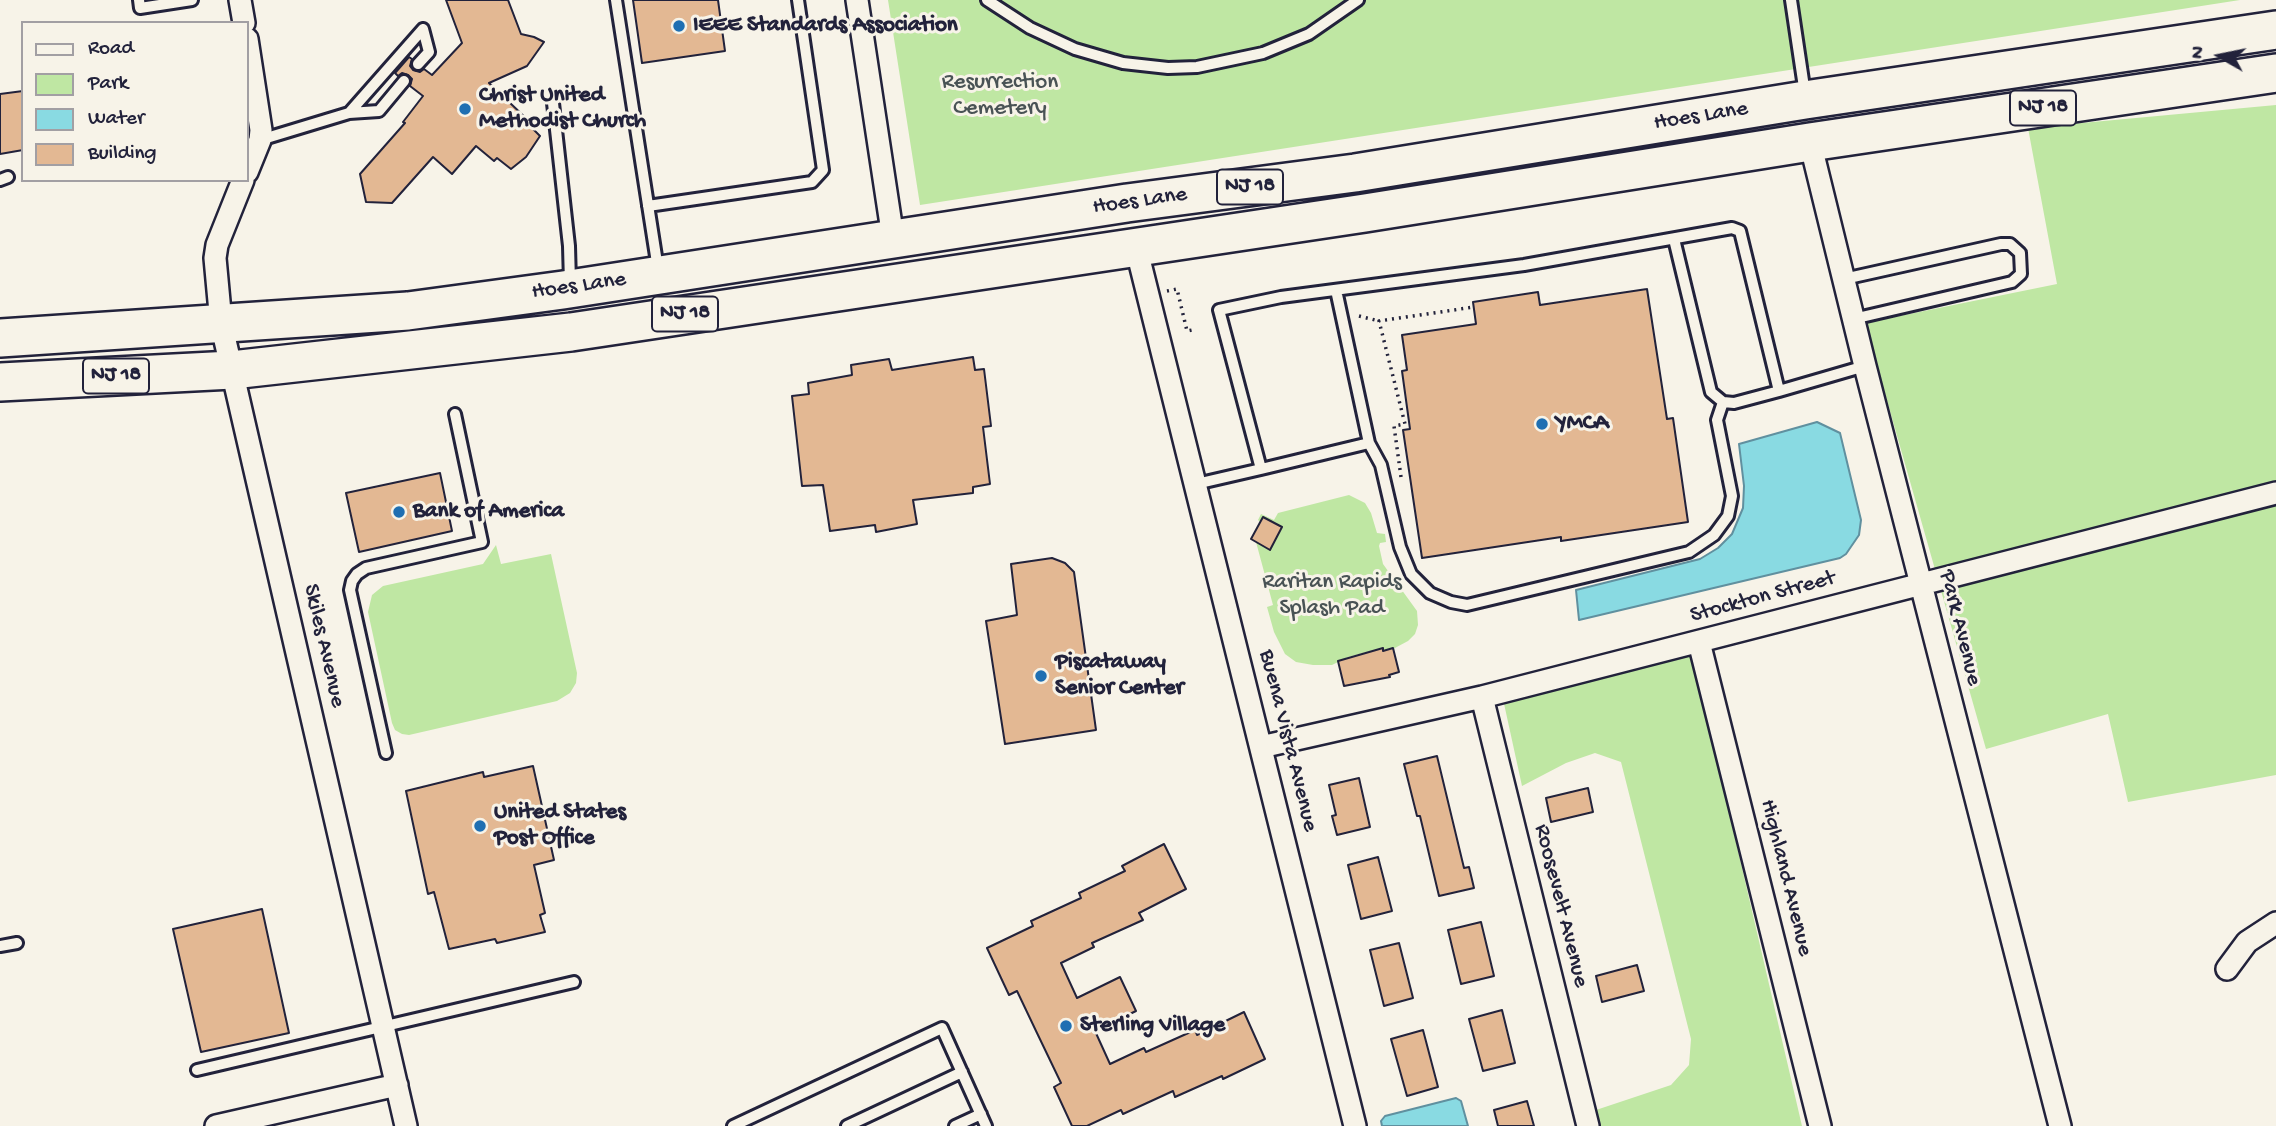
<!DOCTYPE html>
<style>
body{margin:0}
#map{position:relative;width:2276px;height:1126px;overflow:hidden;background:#f7f3e8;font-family:"Gochi Hand",sans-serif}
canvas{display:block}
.legend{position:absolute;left:21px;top:21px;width:228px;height:161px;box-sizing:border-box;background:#f7f3e8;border:2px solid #a29fa3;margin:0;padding:9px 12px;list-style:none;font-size:21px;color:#22223b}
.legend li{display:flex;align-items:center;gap:14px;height:35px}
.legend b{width:35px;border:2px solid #a29fa3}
.north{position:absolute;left:2185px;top:21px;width:70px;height:70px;-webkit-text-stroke:5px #f7f3e8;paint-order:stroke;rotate:279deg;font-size:19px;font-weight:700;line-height:28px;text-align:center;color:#22223b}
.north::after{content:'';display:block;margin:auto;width:24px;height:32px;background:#22223b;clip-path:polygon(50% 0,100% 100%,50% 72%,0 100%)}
</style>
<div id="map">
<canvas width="2276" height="1126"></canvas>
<ul class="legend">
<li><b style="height:9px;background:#f7f3e8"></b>Road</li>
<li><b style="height:19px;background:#bfe7a3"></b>Park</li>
<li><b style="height:19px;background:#89dae2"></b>Water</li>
<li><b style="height:19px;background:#e3b893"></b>Building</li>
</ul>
<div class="north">N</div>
</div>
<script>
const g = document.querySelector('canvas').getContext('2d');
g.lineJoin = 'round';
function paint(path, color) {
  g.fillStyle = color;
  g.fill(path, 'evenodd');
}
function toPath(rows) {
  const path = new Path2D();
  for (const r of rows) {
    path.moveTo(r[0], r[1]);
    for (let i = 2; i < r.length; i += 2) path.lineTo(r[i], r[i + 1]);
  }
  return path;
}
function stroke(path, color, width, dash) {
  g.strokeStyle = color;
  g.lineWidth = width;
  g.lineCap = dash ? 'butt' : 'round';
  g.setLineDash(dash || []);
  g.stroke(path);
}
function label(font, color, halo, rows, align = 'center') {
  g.font = font + ' "Gochi Hand",sans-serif';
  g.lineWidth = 6;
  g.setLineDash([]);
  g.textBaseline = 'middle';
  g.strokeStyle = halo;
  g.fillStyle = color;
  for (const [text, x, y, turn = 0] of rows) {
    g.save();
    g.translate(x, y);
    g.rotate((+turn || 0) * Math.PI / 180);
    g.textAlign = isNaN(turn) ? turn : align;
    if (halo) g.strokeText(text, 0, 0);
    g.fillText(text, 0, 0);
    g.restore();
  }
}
paint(toPath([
 [888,0,2240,0,920,205],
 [2276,105,2276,775,2128,802,2108,714,1986,749,1865,323,2057,284,2028,128],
 [1349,495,1365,503,1371,513,1377,533,1385,534,1386,542,1380,543,1379,546,1383,564,1417,611,1418,625,1415,634,1408,641,1393,649,1383,651,1382,648,1348,657,1332,665,1313,665,1296,662,1285,654,1274,632,1267,607,1273,605,1256,542,1270,549,1282,527,1264,517,1260,522,1258,520,1261,514,1274,520,1278,513],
 [496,545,501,564,551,554,577,673,576,683,570,693,557,701,409,735,402,734,395,730,392,723,368,612,372,595,383,586,483,564],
 [1692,653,1802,1126,1600,1126,1596,1110,1671,1085,1689,1065,1691,1039,1621,762,1595,753,1566,763,1522,786,1503,699]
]), '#bfe7a3');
const water = toPath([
 [1817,422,1840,433,1861,520,1859,535,1846,554,1840,558,1579,620,1576,590,1700,559,1718,548,1732,534,1743,508,1744,486,1739,444,1817,422],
 [1456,1098,1461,1101,1468,1126,1382,1126,1381,1121,1385,1116,1456,1098]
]);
paint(water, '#89dae2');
stroke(water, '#60909f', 2);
const building = toPath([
 [446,0,508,0,521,34,534,37,544,42,527,66,489,83,529,121,527,123,540,136,526,157,511,169,497,158,494,161,476,146,452,174,433,157,392,203,366,202,360,174,405,123,403,122,423,96,410,86,412,79,408,75,402,73,398,76,395,73,409,57,412,59,410,66,413,70,420,72,424,69,432,75,462,43,446,0],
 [633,0,718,0,725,51,642,63,633,0],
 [23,91,23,150,0,154,0,94,23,91],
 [1647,289,1667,419,1673,418,1688,522,1561,541,1561,537,1422,558,1403,430,1410,429,1402,371,1407,370,1402,335,1476,324,1473,302,1538,292,1540,305,1647,289],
 [973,357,975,370,984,369,991,426,983,427,990,484,973,487,973,493,913,500,917,524,876,532,875,525,830,531,823,485,802,486,792,396,809,394,808,383,852,375,851,365,889,359,892,370,973,357],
 [440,473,452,531,359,552,346,493,440,473],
 [1263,517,1282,527,1270,550,1251,539,1263,517],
 [1052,558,1065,563,1074,572,1096,730,1005,744,986,621,1017,615,1011,564,1052,558],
 [1383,648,1383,651,1393,648,1399,672,1389,675,1390,677,1344,686,1338,661,1383,648],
 [1437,756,1464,868,1469,867,1474,888,1439,896,1420,816,1417,816,1404,764,1437,756],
 [533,766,554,860,534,865,545,913,540,915,545,932,497,943,495,939,449,949,434,892,428,894,406,791,483,772,484,777,533,766],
 [1359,778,1370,827,1337,835,1332,816,1336,815,1329,785,1359,778],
 [1588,788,1593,812,1551,822,1546,798,1588,788],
 [1164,844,1186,889,1139,913,1143,920,1092,943,1094,947,1061,963,1077,998,1120,977,1136,1011,1095,1031,1110,1064,1144,1048,1146,1052,1195,1030,1197,1035,1244,1012,1265,1059,1223,1079,1222,1076,1175,1097,1173,1091,1123,1114,1121,1110,1087,1126,1072,1126,1054,1087,1061,1083,1037,1033,1017,991,1009,995,987,948,1033,926,1031,921,1081,898,1079,893,1125,871,1122,866,1164,844],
 [1378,857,1392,911,1361,919,1348,865,1378,857],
 [262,909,289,1033,201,1052,173,929,262,909],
 [1481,922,1494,976,1461,984,1448,930,1481,922],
 [1399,943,1413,998,1384,1006,1370,950,1399,943],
 [1637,965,1644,991,1602,1002,1596,976,1637,965],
 [1502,1010,1515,1063,1483,1071,1469,1019,1502,1010],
 [1423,1030,1438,1087,1407,1096,1391,1039,1423,1030],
 [1527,1101,1534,1126,1498,1126,1494,1110,1527,1101]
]);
paint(building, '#e3b893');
stroke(building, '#22223b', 2);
const service = toPath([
 [139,0,140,8,192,0],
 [616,0,658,269],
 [987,0,1030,28,1075,49,1123,63,1168,68,1197,67,1263,53,1309,34,1358,0],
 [1791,0,1805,94],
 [418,64,429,52,423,29],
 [553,103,569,246,570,283],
 [349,113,379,111,404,81],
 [260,140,349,113,423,29],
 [0,180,8,177],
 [648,206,812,182,823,170,798,0],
 [1674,239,1711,392,1723,402,1734,403,1779,391],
 [1844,279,2001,244,2010,244,2020,253,2021,274,2012,282,1853,319],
 [1369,443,1381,465,1400,547,1411,574,1430,593,1451,602,1467,605,1689,552,1714,535,1728,516,1732,496,1717,420,1723,402],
 [1261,469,1369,443,1336,290],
 [1196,484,1261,469,1219,310,1281,297,1524,265,1732,228,1740,231,1779,391,1865,366],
 [386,753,350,590,352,581,357,574,366,568,482,542,455,414],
 [0,946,17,943],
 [197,1070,574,982],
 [733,1126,942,1028,986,1126],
 [847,1126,962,1072],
 [955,1126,981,1114]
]);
const minor = toPath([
 [240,0,244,23],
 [857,0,893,238],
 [247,39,261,130,260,140,247,172],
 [1810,142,1865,366,2060,1126],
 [243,180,217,245,215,258,221,323,406,1126],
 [1136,247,1355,1126],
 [1699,642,1820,1126],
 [1482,697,1588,1126],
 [1261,747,1482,697,2276,493],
 [2227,969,2247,942,2276,923],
 [216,1126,397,1085]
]);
const trunk = toPath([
 [0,338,408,311,563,290,1127,203,1355,173,1805,100,2276,30],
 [0,382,232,370,571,332,1365,213,1810,142,2276,73]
]);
stroke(service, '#22223b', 16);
stroke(minor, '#22223b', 26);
stroke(trunk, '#22223b', 42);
stroke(toPath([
 [1167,291,1177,289,1187,331,1192,330],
 [1359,316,1379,321],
 [1401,477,1394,426,1405,424,1379,321,1474,307]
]), '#22223b', 3.5, [2, 5]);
stroke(service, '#f7f3e8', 10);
stroke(minor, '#f7f3e8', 21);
stroke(trunk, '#f7f3e8', 37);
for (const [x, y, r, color] of [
 [679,26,7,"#1f6fb2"],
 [465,109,7,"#1f6fb2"],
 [1542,424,7,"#1f6fb2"],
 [399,512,7,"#1f6fb2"],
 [1041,676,7,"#1f6fb2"],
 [480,826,7,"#1f6fb2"],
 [1066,1026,7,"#1f6fb2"]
]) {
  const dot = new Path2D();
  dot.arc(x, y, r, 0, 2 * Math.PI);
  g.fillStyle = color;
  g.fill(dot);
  stroke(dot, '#f7f3e8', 2.5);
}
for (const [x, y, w] of [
 [2043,108,66],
 [1250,187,66],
 [685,314,66],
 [116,376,66]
]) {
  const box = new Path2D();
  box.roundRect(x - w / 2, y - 17.5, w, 35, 5);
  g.fillStyle = '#f7f3e8';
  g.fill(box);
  stroke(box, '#22223b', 2);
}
label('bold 21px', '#22223b', null, [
 ["NJ 18",2043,108],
 ["NJ 18",1250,187],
 ["NJ 18",685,314],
 ["NJ 18",116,376]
]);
label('bold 23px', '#22223b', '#f7f3e8', [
 ["IEEE Standards Association",693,26],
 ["Christ United",479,96],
 ["Methodist Church",479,122],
 ["YMCA",1556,424],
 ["Bank of America",413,512],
 ["Piscataway",1055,663],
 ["Senior Center",1055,689],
 ["United States",494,813],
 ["Post Office",494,839],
 ["Sterling Village",1080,1026]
], 'left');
label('23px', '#495355', '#f7f3e8', [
 ["Resurrection",1000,83],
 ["Cemetery",1000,109],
 ["Raritan Rapids",1332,583],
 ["Splash Pad",1332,609]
]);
label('23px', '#22223b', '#f7f3e8', [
 ["Hoes Lane",1701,117,-9],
 ["Hoes Lane",1140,202,-8],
 ["Hoes Lane",579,287,-8],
 ["Stockton Street",1763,598,-15],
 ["Park Avenue",1959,628,76],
 ["Skiles Avenue",323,646,77],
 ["Buena Vista Avenue",1287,741,76],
 ["Highland Avenue",1785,878,76],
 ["Roosevelt Avenue",1560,906,76]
]);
</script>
